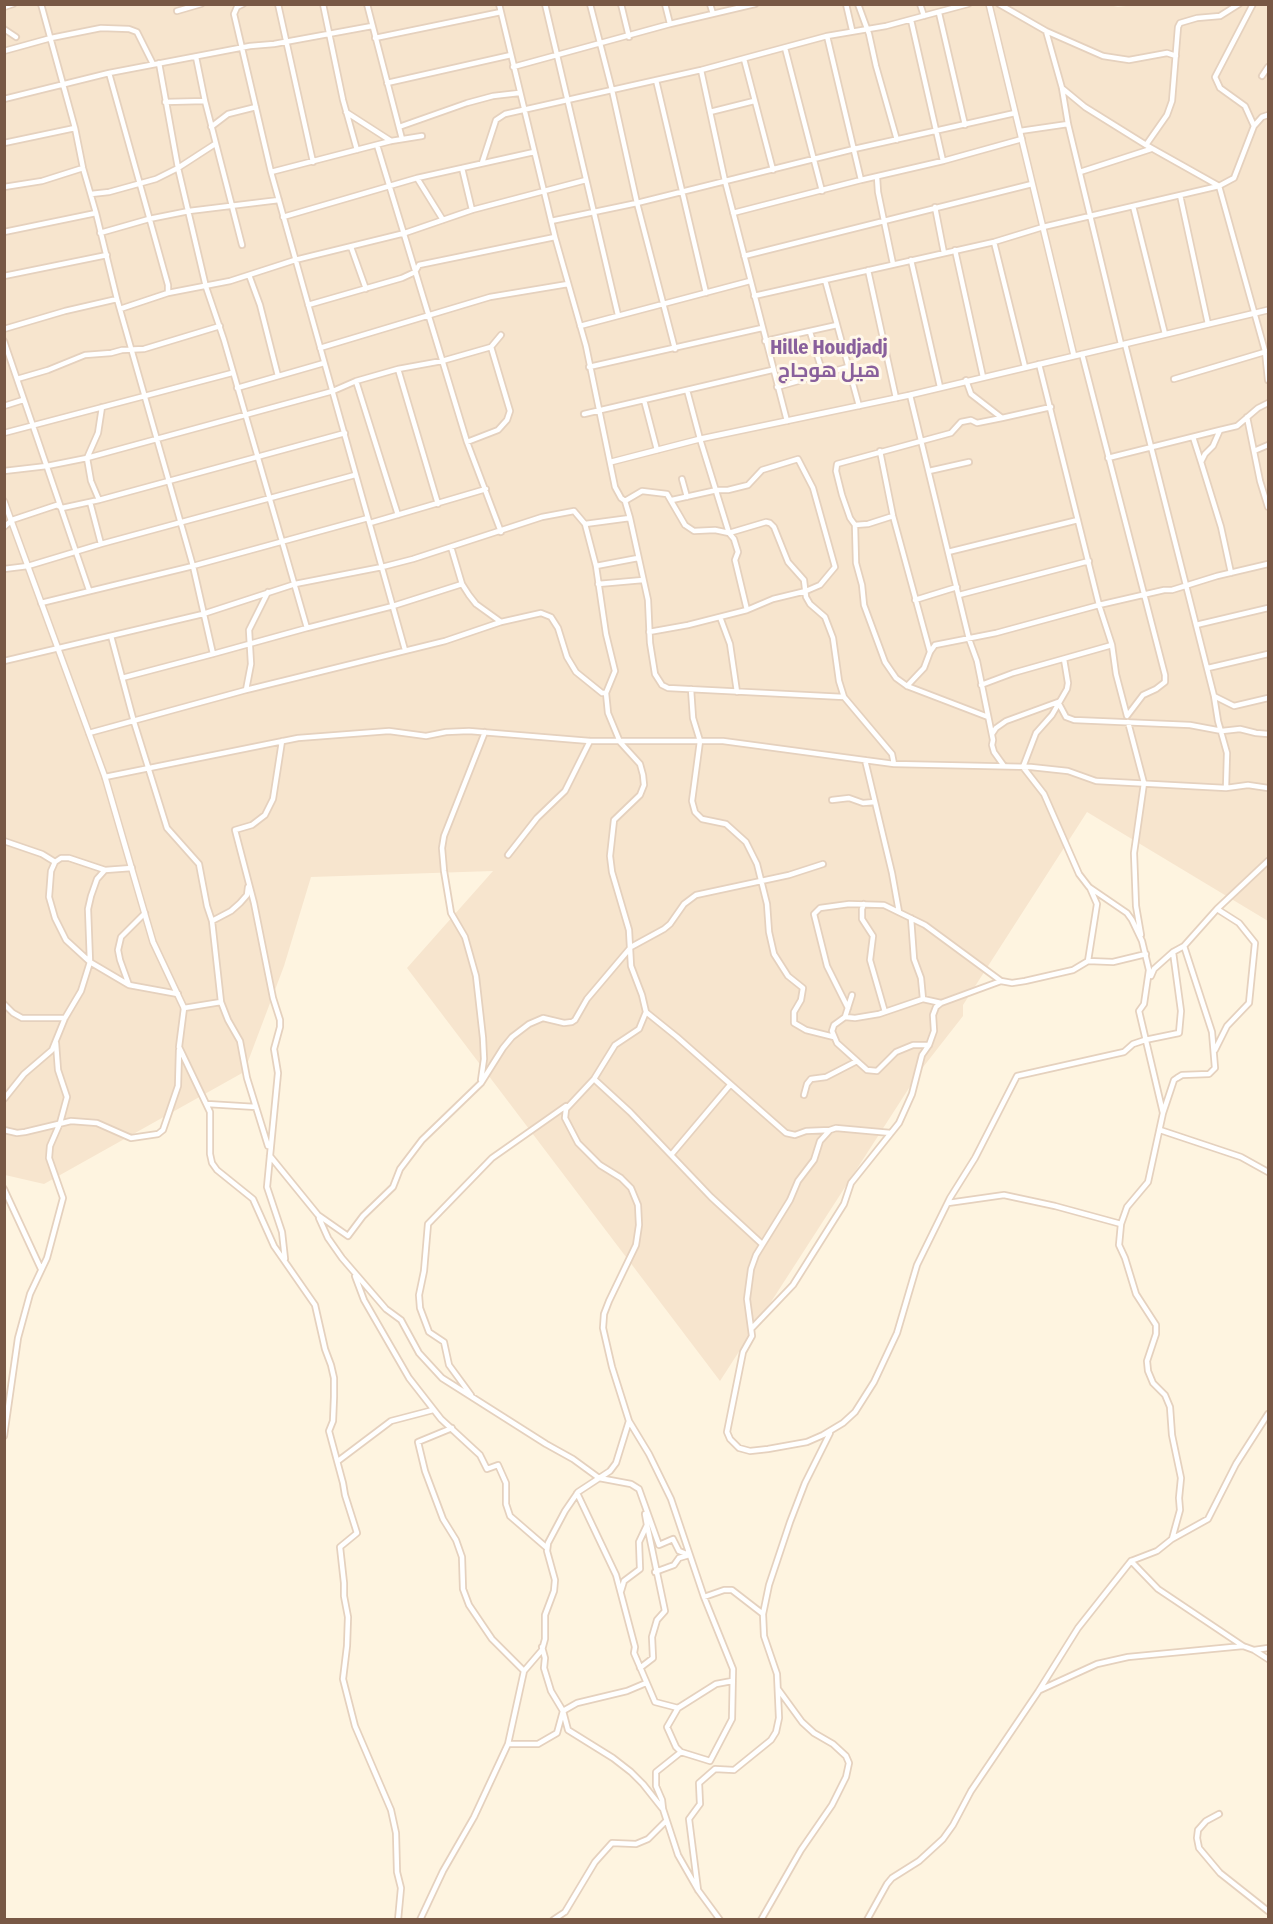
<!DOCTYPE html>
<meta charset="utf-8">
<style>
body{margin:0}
#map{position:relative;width:1273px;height:1924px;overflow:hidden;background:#fef4e0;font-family:"Fira Sans Condensed",sans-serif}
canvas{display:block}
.frame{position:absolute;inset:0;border:6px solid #785845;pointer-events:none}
</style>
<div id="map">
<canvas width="1273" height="1924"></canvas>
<div class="frame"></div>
</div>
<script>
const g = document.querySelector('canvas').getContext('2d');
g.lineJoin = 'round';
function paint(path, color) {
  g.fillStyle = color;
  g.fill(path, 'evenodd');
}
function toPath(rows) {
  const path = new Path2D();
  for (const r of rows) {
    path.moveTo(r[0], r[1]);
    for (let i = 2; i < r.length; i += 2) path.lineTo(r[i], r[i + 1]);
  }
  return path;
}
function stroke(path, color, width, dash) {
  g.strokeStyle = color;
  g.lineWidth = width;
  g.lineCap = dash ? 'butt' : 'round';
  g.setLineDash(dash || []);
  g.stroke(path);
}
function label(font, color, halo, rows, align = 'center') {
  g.font = font + ' "Fira Sans Condensed",Cairo,sans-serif';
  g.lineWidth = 6;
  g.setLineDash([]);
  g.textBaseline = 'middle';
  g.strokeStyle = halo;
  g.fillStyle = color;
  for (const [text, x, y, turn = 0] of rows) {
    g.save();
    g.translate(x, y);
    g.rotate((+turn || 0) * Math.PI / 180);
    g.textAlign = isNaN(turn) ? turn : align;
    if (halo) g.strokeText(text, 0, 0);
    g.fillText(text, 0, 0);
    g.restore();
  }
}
paint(toPath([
 [1105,4,1118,7,1142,4,1268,5,1268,921,1087,812,963,1005,963,1016,920,1071,720,1381,407,968,493,871,311,877,284,966,244,1072,44,1184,5,1175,5,5]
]), '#f7e5ce');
const minor = toPath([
 [41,4,75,128,83,168,96,213,117,299,193,566,213,654,307,628],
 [243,4,237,7,234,14,271,172,405,650],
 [278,4,313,162],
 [323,4,343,100,357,150],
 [367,4,402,139],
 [499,4,555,237,586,346,615,487,621,498,625,501,630,518,648,600,650,643,655,674,662,685,668,688,844,697],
 [545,4,618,315],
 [590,4,612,90,637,203,675,349],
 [621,4,629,37],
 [665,4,670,24],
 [710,4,713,14],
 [846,4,852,30],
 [858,4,869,34,876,66,897,140],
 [920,4,924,16],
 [999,4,1046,31,1062,88,1068,124,1121,344],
 [1253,4,1215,77,1220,88,1245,106,1254,126],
 [4,7,13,4],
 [177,11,201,4],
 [939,13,965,125],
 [911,20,943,161],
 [4,29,16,37],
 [1046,31,1103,56,1129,60,1167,53,1176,56],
 [827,36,861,180],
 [375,38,501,12],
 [785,48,822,191],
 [4,51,51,38,101,28,129,29,137,32,153,64],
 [196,57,205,101],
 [744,59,773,170],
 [159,63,178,168,206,287,224,340,307,628,393,606,462,584],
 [513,67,670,24,755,4],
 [701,70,725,181,787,421],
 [109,73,168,285,168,293],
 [1262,76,1268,67],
 [656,80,706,293],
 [387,83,511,55],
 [1062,88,1085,107,1146,145,1219,186,1265,351,1268,380],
 [4,99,109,73,250,46,274,44,372,26],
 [165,102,205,101,242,245],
 [346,112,391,141],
 [710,112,754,101],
 [211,127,228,114,256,107],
 [399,127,467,103,493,96,519,93],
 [1020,131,1068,124],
 [4,143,75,128],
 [377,145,467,442,501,532],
 [1146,145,1167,115,1172,101,1178,27,1180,23,1197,18,1220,16,1239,4],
 [482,163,496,120,505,114,701,70,827,36,886,26,968,4],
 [462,168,472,210],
 [271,172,391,141,422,136],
 [1080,172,1151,149],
 [877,177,878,192,893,264],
 [417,178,443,220],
 [4,187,42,181,83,168],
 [91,194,109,192,156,179,178,168,215,144],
 [1180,195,1208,324],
 [1133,206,1165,334],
 [935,207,944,253],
 [733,213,861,180,943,161,1022,139],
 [283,217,417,178,534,152],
 [551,221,637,203,854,149,1015,113],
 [4,232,96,213],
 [100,233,149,219,189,211,279,200],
 [994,242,1025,367],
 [351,247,366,289],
 [955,250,983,377],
 [744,256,1032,184],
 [911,260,940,387],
 [868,270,896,398],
 [249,275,260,305,278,376],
 [4,276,107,255],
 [825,280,859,406],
 [754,296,994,242,1043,227,1219,186,1234,178,1254,126,1262,117,1268,115],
 [308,305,402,278,415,272,419,265,555,237],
 [120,309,168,293,230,281,295,260,405,233,472,210,586,180],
 [580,326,750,281],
 [4,329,65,311,117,299],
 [810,332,823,374],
 [4,341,89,590],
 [765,341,837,325],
 [1125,344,1214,696,1234,706,1268,698],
 [320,348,490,297,568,284],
 [1039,364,1099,605,1112,645,1116,674,1127,716,1143,695,1156,689,1165,682,1165,675,1082,354],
 [589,367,762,328],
 [398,369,438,504],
 [17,379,48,370,85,355,111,353,122,350,144,349,220,326],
 [1174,379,1268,351],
 [966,380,971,394,1002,418,1051,407],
 [356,381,398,515],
 [777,387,848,367],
 [237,388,324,363],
 [687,390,700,439,729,533,734,539,738,552,735,560,747,610],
 [910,395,969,639,977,661,993,740,992,745,994,752,1004,766],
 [644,400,657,450],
 [4,406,23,400],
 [584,414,772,370],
 [1247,417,1260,481,1268,507],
 [4,433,232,373],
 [1193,437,1201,462],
 [467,442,498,430,507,420,510,411,491,347],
 [880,451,893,516,930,652],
 [1254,451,1268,445],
 [1108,458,1220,430],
 [4,471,47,466,87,458,333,391,356,381,398,369,442,361,491,347,501,335],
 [929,471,969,462],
 [682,479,687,497],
 [99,500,91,481,87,458,98,433,102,407],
 [625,501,642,491,667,494,685,525,694,531,715,530,729,533,766,522,770,523,774,527,788,562,804,580,806,597,810,604,825,617,833,638,839,681,844,697,892,754,894,764],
 [90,502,101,544],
 [893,516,868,524,855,525,850,518,842,495,836,471,837,464,951,433,961,422,971,420,977,423,1002,418],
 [370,523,486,489],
 [585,524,596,566,606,634,615,671,606,693,608,713,620,742,640,764,643,775,644,785,640,795,614,820,610,856,612,872,629,930,631,966,642,995,646,1012,639,1029,615,1045,594,1079,566,1109,565,1118,578,1143,600,1165,621,1178,631,1188,638,1205,639,1225,636,1245,609,1301,604,1314,603,1328,612,1367,629,1421,649,1454,671,1499,704,1597,724,1590,732,1590,763,1614],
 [855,525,856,563,862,585,864,605,885,662,896,678,907,686,988,717],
 [4,527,12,520,57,505,62,508,99,500,345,433],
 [451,547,462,584,469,595,476,604,501,622],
 [948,552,1078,520],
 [596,566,638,558],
 [4,569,28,566,101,544,355,475],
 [1231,573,1221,527,1201,462,1205,454,1213,446,1220,430,1237,426,1258,408,1268,403],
 [598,584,643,580],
 [959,595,1089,561],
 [915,600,957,587],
 [41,603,193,566,368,518],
 [720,617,730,644,737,692],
 [1196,625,1268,608],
 [649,632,688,625,747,610,773,599,806,591,820,585,835,567,813,488,798,459,762,470,748,485,728,490,717,490,672,500],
 [111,636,134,722,167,828,199,864,207,906,212,921,221,1002,228,1020,240,1041,247,1078,268,1146],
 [1064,659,1068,683,1067,689,1052,715,1036,733,1023,767,1044,794,1079,874,1089,887,1127,913,1132,920,1142,941,1149,970,1144,1004,1139,1011,1163,1113,1148,1182,1127,1207,1121,1224,1119,1245,1125,1258,1136,1294,1156,1325,1156,1334,1147,1361,1148,1371,1153,1383,1165,1395,1170,1407,1172,1435,1181,1478,1179,1498,1180,1510,1172,1539],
 [4,661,203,614,295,584,382,567,413,559,542,517,574,511,585,524,630,518],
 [1208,668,1268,654],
 [122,678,213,654],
 [981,685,1013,673,1112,645],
 [907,686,924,668,930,652,935,645,996,633,1099,605,1164,590,1172,590,1217,576,1268,564],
 [691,689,693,718,700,741,692,801,695,812,702,819,726,824,746,842,757,864,767,904,769,932,774,954,788,976,803,988,801,1000,794,1012,794,1023,806,1030,834,1037],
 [246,690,251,664,249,630,268,592],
 [1214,696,1218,721,1227,753,1226,788],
 [1128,722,1144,783,1134,853,1136,906,1141,935],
 [89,733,246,690,445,641,501,622,541,613,551,617,558,628,567,657,576,672,602,693,606,693],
 [992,734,996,728,1006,721,1058,702,1066,717,1074,720,1190,725,1222,731,1240,729,1256,733,1268,734],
 [282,741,273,799,265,815,252,825,235,830,254,903,273,998,280,1020,280,1027,274,1049,278,1073,267,1187,282,1232,285,1259],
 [865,760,892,873,899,912],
 [105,777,298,738,389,731,426,736,446,732,469,731,590,741,723,741,894,764,1031,767,1068,771,1096,781,1226,788,1248,785,1268,788],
 [832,800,849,798,863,803,875,802],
 [4,841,42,854,55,862],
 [508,855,537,818,565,791,590,741],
 [105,870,69,858,61,858,55,862,51,871,49,897,55,918,66,940,90,962,129,985,178,994],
 [864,904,862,909,862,919,873,936,870,960,885,1012],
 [911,918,914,959,921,978,923,999],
 [212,921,231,911,240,903,247,895,248,887],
 [1088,961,1097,904,1090,888],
 [1151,976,1154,969,1173,952],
 [129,985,120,960,118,950,121,937,145,913],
 [852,995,845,1017,834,1025,832,1031,837,1043,867,1070,877,1071,896,1052,913,1045,929,1045],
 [221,1002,184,1008,179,1047,210,1112,210,1154,212,1163,217,1170,253,1199,274,1246,315,1305,325,1349,331,1365,334,1378,334,1397,333,1421,329,1431,343,1483,345,1495,357,1533,340,1547,344,1583,344,1596,348,1617,347,1646,343,1679,355,1726,391,1810,396,1833,397,1872,401,1888,398,1920],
 [4,1004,13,1013,22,1018,65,1018],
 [848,1008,827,966,814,914,820,908,849,904,884,905,925,925,1001,981],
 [646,1012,677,1037,786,1133,795,1135,806,1131,830,1130],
 [845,1017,855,1018,879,1014,923,999,941,1003],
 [1215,1050,1227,1026,1249,1003,1255,943,1239,923,1217,909],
 [594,1079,630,1112,711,1197,762,1244],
 [481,1080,484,1059,483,1038,476,976,465,937,451,913,444,871,442,848,444,836,485,732],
 [804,1095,807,1084,811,1079,826,1077,857,1061],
 [4,1099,24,1074,52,1050,65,1018,81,991,90,962,88,909,91,896,97,879,105,870,132,868],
 [207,1104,256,1107],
 [1163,1113,1174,1080,1177,1078,1182,1075,1209,1074,1215,1068,1212,1032,1184,946],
 [4,1130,17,1133,25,1132,71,1121,97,1123,131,1138,158,1134,163,1130,178,1086,179,1050],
 [1160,1130,1241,1157,1268,1172],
 [891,1133,836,1128,830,1130,820,1141,814,1160,798,1181,790,1200,756,1255,751,1269,747,1299,752,1336,743,1352,727,1432,730,1439,739,1448,750,1451,768,1449,807,1442,823,1435,843,1423,855,1412,874,1382,897,1333,917,1265,950,1198,975,1158,1017,1076,1124,1052,1133,1044,1145,1040,1179,1033,1181,1011,1173,952,1184,946,1217,909,1268,861],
 [671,1155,730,1085],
 [270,1156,318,1215,348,1236,363,1216,393,1187,400,1169,422,1140,481,1083,503,1048,512,1037,529,1024,543,1018,564,1023,572,1022,575,1020,587,999,631,947,664,929,670,924,684,904,696,895,789,875,823,864],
 [4,1189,41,1269],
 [948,1203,1004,1195,1055,1206,1121,1224],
 [319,1218,328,1238,342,1258,386,1309,401,1320,419,1353,442,1378,546,1444,573,1459,599,1478,631,1484,639,1489,659,1545,673,1539,679,1551,689,1555,679,1558,674,1565,655,1572],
 [355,1276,364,1300,409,1378,441,1419,480,1455,487,1469,498,1465,506,1483,506,1504,510,1516,547,1548],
 [752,1328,793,1285,844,1204,851,1183,899,1123,912,1094,922,1055,929,1045,934,1031,933,1015,936,1007,941,1003,1001,981,1012,983,1025,981,1073,970,1088,961,1113,962,1146,954],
 [471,1395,449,1365,444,1342,429,1332,420,1308,419,1295,424,1271,428,1224,492,1158,566,1106],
 [452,1428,418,1442,425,1471,443,1519,456,1540,462,1557,463,1589,469,1605,492,1639,524,1671],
 [4,1436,18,1338,30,1294,47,1258,63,1198,49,1158,50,1146,60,1123,67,1097,58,1070,56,1043],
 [338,1461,391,1421,433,1410],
 [577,1493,616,1575,635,1647,634,1653,655,1702,678,1708,667,1727,676,1747,681,1752,656,1772,656,1786,662,1800,663,1809,678,1855,698,1890,720,1920],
 [1131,1561,1158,1589,1243,1646,1254,1650,1268,1648],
 [621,1591,624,1581,640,1569,639,1542,647,1525,645,1514],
 [542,1647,545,1658,544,1668,551,1691,563,1711,568,1730,613,1758,631,1772,643,1784,662,1808],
 [1254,1650,1268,1659],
 [640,1668,653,1658,652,1637,657,1620,665,1611,647,1525],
 [1040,1690,1097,1664,1128,1657,1243,1646],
 [678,1708,716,1684,732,1681],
 [508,1744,538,1744,557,1733,563,1711,577,1703,627,1691,646,1683],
 [681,1752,710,1761,732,1719,733,1669,704,1597],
 [1219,1814,1206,1821,1198,1830,1197,1838,1199,1848,1220,1873,1268,1911],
 [698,1890,689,1819,700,1804,699,1783,715,1769,734,1770,771,1740,776,1732,779,1718,777,1674,764,1636,763,1614,769,1585,790,1522,805,1483,830,1433],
 [420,1920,443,1871,474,1817,508,1744,524,1671,542,1650,545,1639,545,1615,554,1591,555,1580,547,1551,548,1543,565,1511,578,1492,610,1471,616,1463,629,1421],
 [553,1920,565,1912,595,1862,612,1843,636,1844,648,1839,666,1821],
 [761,1920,801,1850,832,1805,846,1777,849,1763,846,1756,833,1744,814,1733,802,1722,778,1689],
 [867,1920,887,1884,892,1878,919,1861,943,1839,953,1825,971,1791,1038,1692,1078,1628,1131,1561,1157,1551,1172,1539,1208,1519,1236,1464,1268,1414]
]);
const tertiary = toPath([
 [989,4,1074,356],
 [611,462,700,439,910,395,1268,310],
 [4,501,105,777,153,942,184,1008]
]);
stroke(minor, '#e5d1be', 8);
stroke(tertiary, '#e5d1be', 8);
stroke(minor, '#fff', 4.5);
stroke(tertiary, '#fff', 5);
label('bold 20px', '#89609c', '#fff7e9', [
 ["Hille Houdjadj",829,348],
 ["هيل هوجاج",829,371]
]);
</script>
